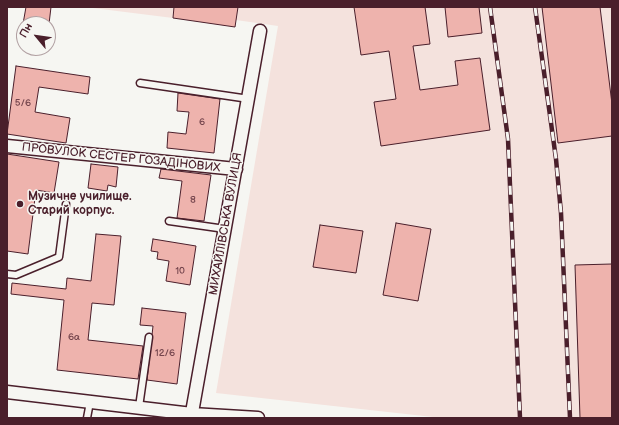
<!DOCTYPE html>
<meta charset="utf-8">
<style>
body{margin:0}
#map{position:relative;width:619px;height:425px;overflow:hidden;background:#f6f6f2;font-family:"Balsamiq Sans",sans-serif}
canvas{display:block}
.frame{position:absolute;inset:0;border:8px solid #4a1f2b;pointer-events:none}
.north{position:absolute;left:16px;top:16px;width:40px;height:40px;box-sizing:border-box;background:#f6f6f2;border:1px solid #b1a0a2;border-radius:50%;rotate:299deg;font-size:11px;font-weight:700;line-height:16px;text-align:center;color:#4a1f2b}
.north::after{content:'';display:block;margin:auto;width:14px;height:18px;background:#4a1f2b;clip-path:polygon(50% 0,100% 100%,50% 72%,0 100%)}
</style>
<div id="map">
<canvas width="619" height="425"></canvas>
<div class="frame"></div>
<div class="north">Пн</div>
</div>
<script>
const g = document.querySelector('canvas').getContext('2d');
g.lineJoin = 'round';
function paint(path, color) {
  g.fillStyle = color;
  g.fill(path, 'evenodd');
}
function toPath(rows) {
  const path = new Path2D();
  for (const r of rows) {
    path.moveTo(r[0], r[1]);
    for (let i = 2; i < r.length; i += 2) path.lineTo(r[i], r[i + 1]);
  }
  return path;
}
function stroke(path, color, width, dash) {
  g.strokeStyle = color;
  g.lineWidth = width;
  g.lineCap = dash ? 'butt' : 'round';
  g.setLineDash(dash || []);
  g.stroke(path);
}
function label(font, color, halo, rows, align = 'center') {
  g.font = font + ' "Balsamiq Sans",sans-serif';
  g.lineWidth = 3;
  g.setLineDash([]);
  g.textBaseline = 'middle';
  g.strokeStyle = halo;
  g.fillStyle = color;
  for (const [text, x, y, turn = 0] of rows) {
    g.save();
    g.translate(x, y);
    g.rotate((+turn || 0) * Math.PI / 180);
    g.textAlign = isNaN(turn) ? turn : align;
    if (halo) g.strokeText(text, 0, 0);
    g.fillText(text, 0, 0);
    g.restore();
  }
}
paint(toPath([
 [85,7,174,7,173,18],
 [238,7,612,7,612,418,442,418,216,393,278,26,236,20]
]), '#f4e2dd');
const building = toPath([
 [26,7,51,7,49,24,23,24,26,7],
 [174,7,238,7,235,27,173,18,174,7],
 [354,7,425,7,430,44,413,46,420,90,458,85,455,61,480,58,490,130,381,146,374,102,396,99,389,51,361,55,354,7],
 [445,7,479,7,482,33,448,37,445,7],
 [542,7,600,7,612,104,612,136,558,143,542,7],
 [16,66,90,77,88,94,39,87,35,112,70,118,66,143,7,134,16,66],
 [178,93,220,99,214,153,167,148,168,132,186,134,189,112,177,111,178,93],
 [7,154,59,162,54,193,36,190,28,254,7,251,7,154],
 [91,164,118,167,116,187,108,185,107,191,88,188,91,164],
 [161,169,211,175,204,221,177,218,182,181,159,178,161,169],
 [396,223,431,229,418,301,383,295,396,223],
 [320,225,363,231,356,273,313,267,320,225],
 [96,234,121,236,114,305,92,303,88,340,143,346,138,379,57,370,64,300,11,294,12,283,66,289,67,278,91,281,96,234],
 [153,239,196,246,190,285,166,281,169,261,157,259,158,252,151,251,153,239],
 [612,264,612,418,580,418,575,265,612,264],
 [142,308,186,313,177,384,147,380,153,326,140,325,142,308]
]);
paint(building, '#eeb3ad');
stroke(building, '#4a1f2b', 1);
const service = toPath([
 [140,83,249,99],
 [169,221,225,229],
 [7,274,16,275,59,257,66,204],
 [139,407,149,337],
 [87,418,90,402]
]);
const minor = toPath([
 [7,146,236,169],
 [7,392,192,414,258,418],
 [191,418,260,31]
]);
stroke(service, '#4a1f2b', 9);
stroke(minor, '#4a1f2b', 15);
stroke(service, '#f6f6f2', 6);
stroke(minor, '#f6f6f2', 12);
const rail = toPath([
 [490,7,508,139,520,418],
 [535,7,556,159,561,213,570,418]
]);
stroke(rail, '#4a1f2b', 4.5);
stroke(rail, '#f6f6f2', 3, [9]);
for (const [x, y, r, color] of [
 [20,204,4,"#4a1f2b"]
]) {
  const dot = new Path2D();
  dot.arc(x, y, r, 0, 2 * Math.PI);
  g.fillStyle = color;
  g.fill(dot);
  stroke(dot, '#f6f6f2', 1.5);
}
label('10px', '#73444c', null, [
 ["5/6",23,103],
 ["6",202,122],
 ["8",193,200],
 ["10",180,271],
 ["6а",74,337],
 ["12/6",165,353]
]);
label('12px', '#4a1f2b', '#f6f6f2', [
 ["ПРОВУЛОК СЕСТЕР ГОЗАДІНОВИХ",121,158,6],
 ["МИХАЙЛІВСЬКА ВУЛИЦЯ",226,224,-80]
]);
label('bold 12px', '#4a1f2b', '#f6f6f2', [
 ["Музичне училище.",28,197],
 ["Старий корпус.",28,211]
], 'left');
</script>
